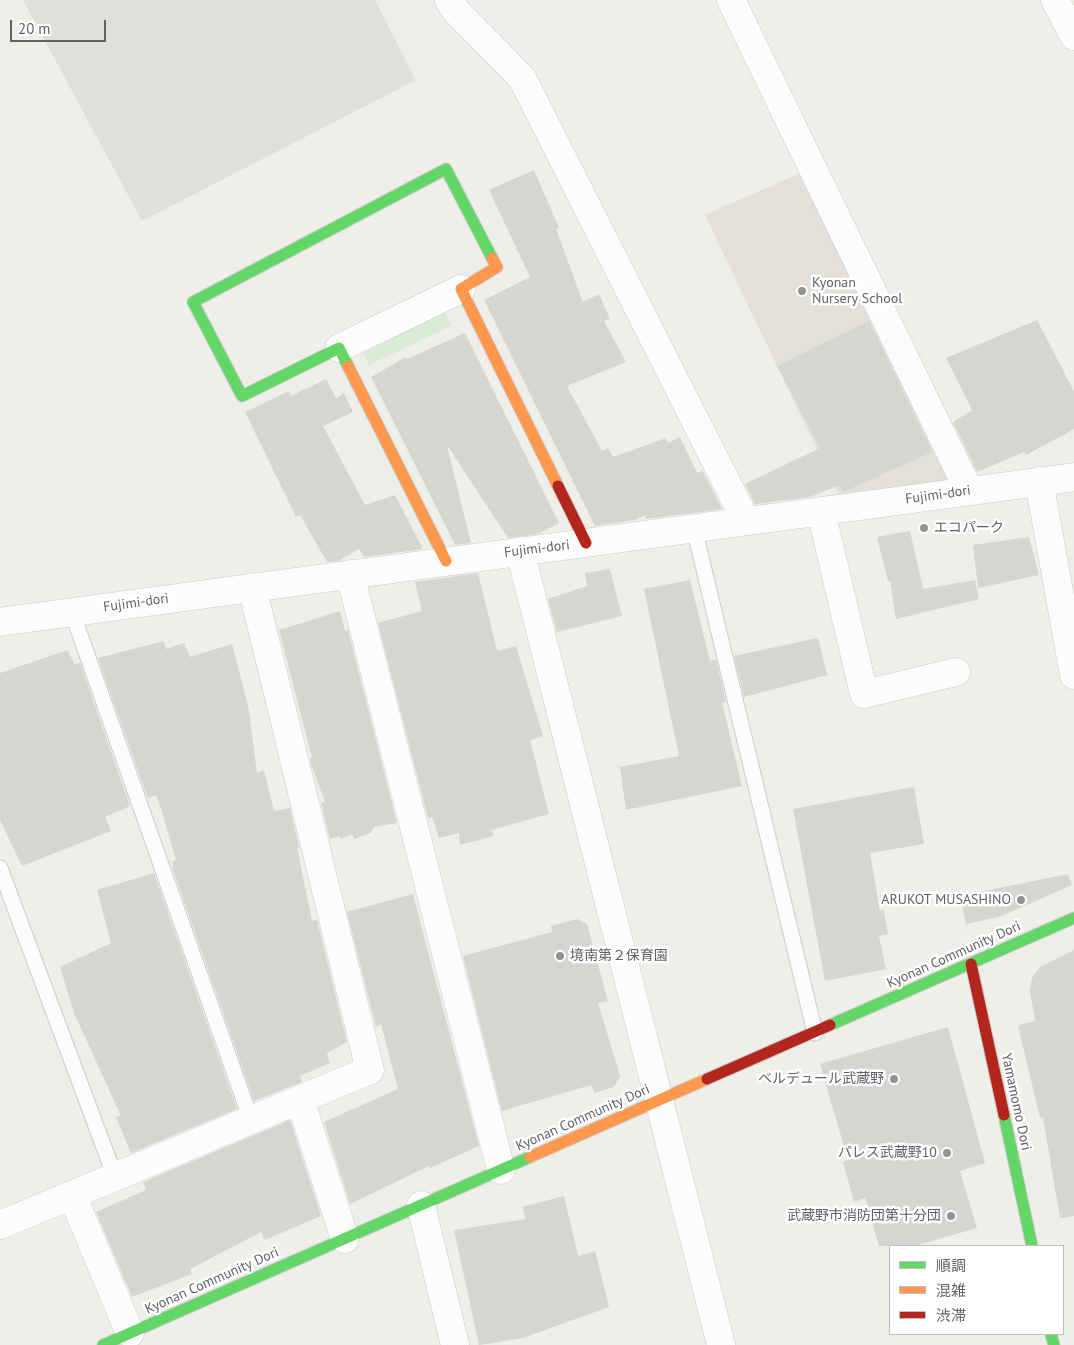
<!DOCTYPE html>
<meta charset="utf-8">
<style>
body{margin:0}
#map{position:relative;width:1074px;height:1345px;overflow:hidden;background:#efeee9;font-family:"PT Sans","Noto Sans JP",sans-serif}
canvas{display:block}
.legend{position:absolute;left:889px;top:1245px;width:175px;height:90px;box-sizing:border-box;background:#fff;border:1px solid #bfc0c2;margin:0;padding:6px 9px;list-style:none;font-size:15px;color:#5e6267}
.legend li{display:flex;align-items:center;gap:10px;height:25px}
.legend b{width:25px;border:1px solid #bfc0c2}
.scale{position:absolute;left:10px;top:20px;width:96px;height:22px;box-sizing:border-box;border:2px solid #5e6267;border-top:0;padding-left:6px;font-size:15px;line-height:18px;white-space:nowrap;color:#5e6267;-webkit-text-stroke:4px #fff;paint-order:stroke}
</style>
<div id="map">
<canvas width="1074" height="1345"></canvas>
<ul class="legend">
<li><b style="height:6px;background:#63d668"></b>順調</li>
<li><b style="height:6px;background:#ff974d"></b>混雑</li>
<li><b style="height:6px;background:#b3261e"></b>渋滞</li>
</ul>
<div class="scale">20 m</div>
</div>
<script>
const g = document.querySelector('canvas').getContext('2d');
g.lineJoin = 'round';
function paint(path, color) {
  g.fillStyle = color;
  g.fill(path, 'evenodd');
}
function toPath(rows) {
  const path = new Path2D();
  for (const r of rows) {
    path.moveTo(r[0], r[1]);
    for (let i = 2; i < r.length; i += 2) path.lineTo(r[i], r[i + 1]);
  }
  return path;
}
function stroke(path, color, width, dash) {
  g.strokeStyle = color;
  g.lineWidth = width;
  g.lineCap = dash ? 'butt' : 'round';
  g.setLineDash(dash || []);
  g.stroke(path);
}
function label(font, color, halo, rows, align = 'center') {
  g.font = font + ' "PT Sans","Noto Sans JP",sans-serif';
  g.lineWidth = 5;
  g.setLineDash([]);
  g.textBaseline = 'middle';
  g.strokeStyle = halo;
  g.fillStyle = color;
  for (const [text, x, y, turn = 0] of rows) {
    g.save();
    g.translate(x, y);
    g.rotate((+turn || 0) * Math.PI / 180);
    g.textAlign = isNaN(turn) ? turn : align;
    if (halo) g.strokeText(text, 0, 0);
    g.fillText(text, 0, 0);
    g.restore();
  }
}
paint(toPath([
 [23,0,375,0,416,80,142,221]
]), '#e0dfda');
paint(toPath([
 [805,171,954,482,839,496,705,215]
]), '#e2e0d9');
paint(toPath([
 [444,310,451,326,369,365,362,350]
]), '#d7ebd5');
paint(toPath([
 [534,170,559,228,556,229,583,302,599,294,610,319,604,321,626,362,567,386,602,451,608,448,613,457,666,438,668,443,680,437,697,473,703,471,722,509,646,519,645,515,635,520,595,526,484,300,530,277,489,190],
 [1037,320,1074,391,1074,429,1026,455,1024,452,977,472,953,422,972,410,946,358],
 [869,321,932,452,843,492,839,485,810,497,755,504,745,484,820,448,777,366],
 [465,333,559,523,538,534,508,538,447,445,471,543,455,545,371,377,406,357,407,359],
 [326,379,336,398,344,393,353,412,323,426,365,505,395,495,423,549,364,557,359,549,338,561,327,562,300,515,296,517,245,412,289,391,291,396],
 [910,531,923,589,975,580,979,599,896,619,890,581,888,581,877,537],
 [1029,537,1039,575,978,588,973,545],
 [610,569,622,616,557,632,548,599,587,586,585,573],
 [478,573,497,651,516,646,543,736,530,740,549,814,491,830,494,836,460,845,459,833,439,838,432,817,428,818,378,623,422,611,415,582],
 [690,580,710,661,716,660,726,702,722,703,742,786,626,810,620,767,679,756,644,589],
 [340,611,345,631,348,630,397,823,374,827,371,833,354,839,352,834,341,839,340,836,330,839,321,803,325,802,311,764,310,758,312,758,279,630],
 [818,638,827,675,744,697,734,656],
 [164,641,166,649,184,643,190,657,232,644,248,705,257,773,264,770,274,811,290,808,299,847,297,848,312,921,317,920,347,1042,327,1053,330,1063,300,1076,302,1082,254,1101,172,867,174,867,172,862,176,860,161,808,156,795,148,799,98,658],
 [68,650,74,664,80,663,130,806,105,817,111,831,22,866,0,820,0,673],
 [914,787,924,844,870,853,880,911,884,910,888,934,879,936,886,969,825,981,793,809],
 [154,873,237,1109,131,1153,116,1117,121,1116,74,1013,60,967,111,943,97,890],
 [1068,874,1072,885,999,917,966,924,960,896],
 [413,894,479,1146,430,1168,429,1166,350,1204,324,1122,398,1089,381,1024,376,1027,347,912],
 [577,919,587,924,608,1001,598,1003,620,1076,614,1087,595,1093,591,1085,502,1111,463,956,552,932,551,926],
 [1074,950,1074,1216,1060,1218,1043,1117,1040,1118,1018,1025,1035,1021,1030,991,1032,978,1040,967],
 [948,1027,985,1163,960,1171,977,1228,915,1246,879,1246,865,1198,854,1202,843,1162,848,1160,820,1064],
 [290,1120,321,1216,265,1240,261,1232,190,1269,192,1274,132,1297,96,1212,146,1190,143,1182],
 [564,1196,578,1256,595,1251,609,1307,523,1338,479,1345,454,1230,526,1219,522,1207]
]), '#d5d5d2');
const lane = toPath([
 [694,528,815,1033],
 [72,612,251,1120],
 [0,868,115,1177]
]);
const street = toPath([
 [449,0,455,10,522,78,746,521],
 [731,0,969,491],
 [1055,0,1074,36],
 [339,348,461,289],
 [1039,481,1074,675],
 [821,511,864,694,956,672],
 [520,551,721,1345],
 [350,574,501,1170],
 [0,622,1074,477],
 [300,1100,345,1239],
 [72,1195,130,1333],
 [421,1205,455,1345],
 [0,1225,370,1070,252,587]
]);
const fast = toPath([
 [348,366,339,348,242,396,193,302,446,169,492,258],
 [830,1025,1074,918],
 [1004,1115,1032,1246],
 [1051,1334,1054,1345],
 [103,1345,530,1157]
]);
const slow = toPath([
 [492,258,497,267,461,289,558,486],
 [348,366,446,561],
 [530,1157,707,1079]
]);
const jam = toPath([
 [558,486,586,543],
 [971,964,1004,1115],
 [707,1079,830,1025]
]);
stroke(lane, '#cbcbcb', 17);
stroke(street, '#cbcbcb', 29);
stroke(fast, '#cbcbc9', 13);
stroke(slow, '#cbcbc9', 13);
stroke(jam, '#cbcbc9', 13);
stroke(lane, '#fdfcfc', 15);
stroke(street, '#fdfcfc', 28);
stroke(fast, '#63d668', 11);
stroke(slow, '#ff974d', 11);
stroke(jam, '#b3261e', 11);
for (const [x, y, r, color] of [
 [802,291,5,"#919394"],
 [924,528,5,"#919394"],
 [1021,900,5,"#919394"],
 [560,956,5,"#919394"],
 [894,1079,5,"#919394"],
 [947,1153,5,"#919394"],
 [951,1216,5,"#919394"]
]) {
  const dot = new Path2D();
  dot.arc(x, y, r, 0, 2 * Math.PI);
  g.fillStyle = color;
  g.fill(dot);
  stroke(dot, '#fff', 2);
}
label('14px', '#5e6267', '#fff', [
 ["Kyonan",812,283,"left"],
 ["Nursery School",812,299,"left"],
 ["エコパーク",934,528,"left"],
 ["ARUKOT MUSASHINO",1011,900],
 ["境南第２保育園",570,956,"left"],
 ["ベルデュール武蔵野",884,1079],
 ["パレス武蔵野10",937,1153],
 ["武蔵野市消防団第十分団",941,1216]
], 'right');
label('14px', '#5e6267', '#fff', [
 ["Fujimi-dori",938,495,-8],
 ["Fujimi-dori",537,549,-7],
 ["Fujimi-dori",136,603,-8],
 ["Kyonan Community Dori",954,955,-24],
 ["Yamamomo Dori",1016,1102,78],
 ["Kyonan Community Dori",583,1118,-24],
 ["Kyonan Community Dori",212,1281,-24]
]);
</script>
